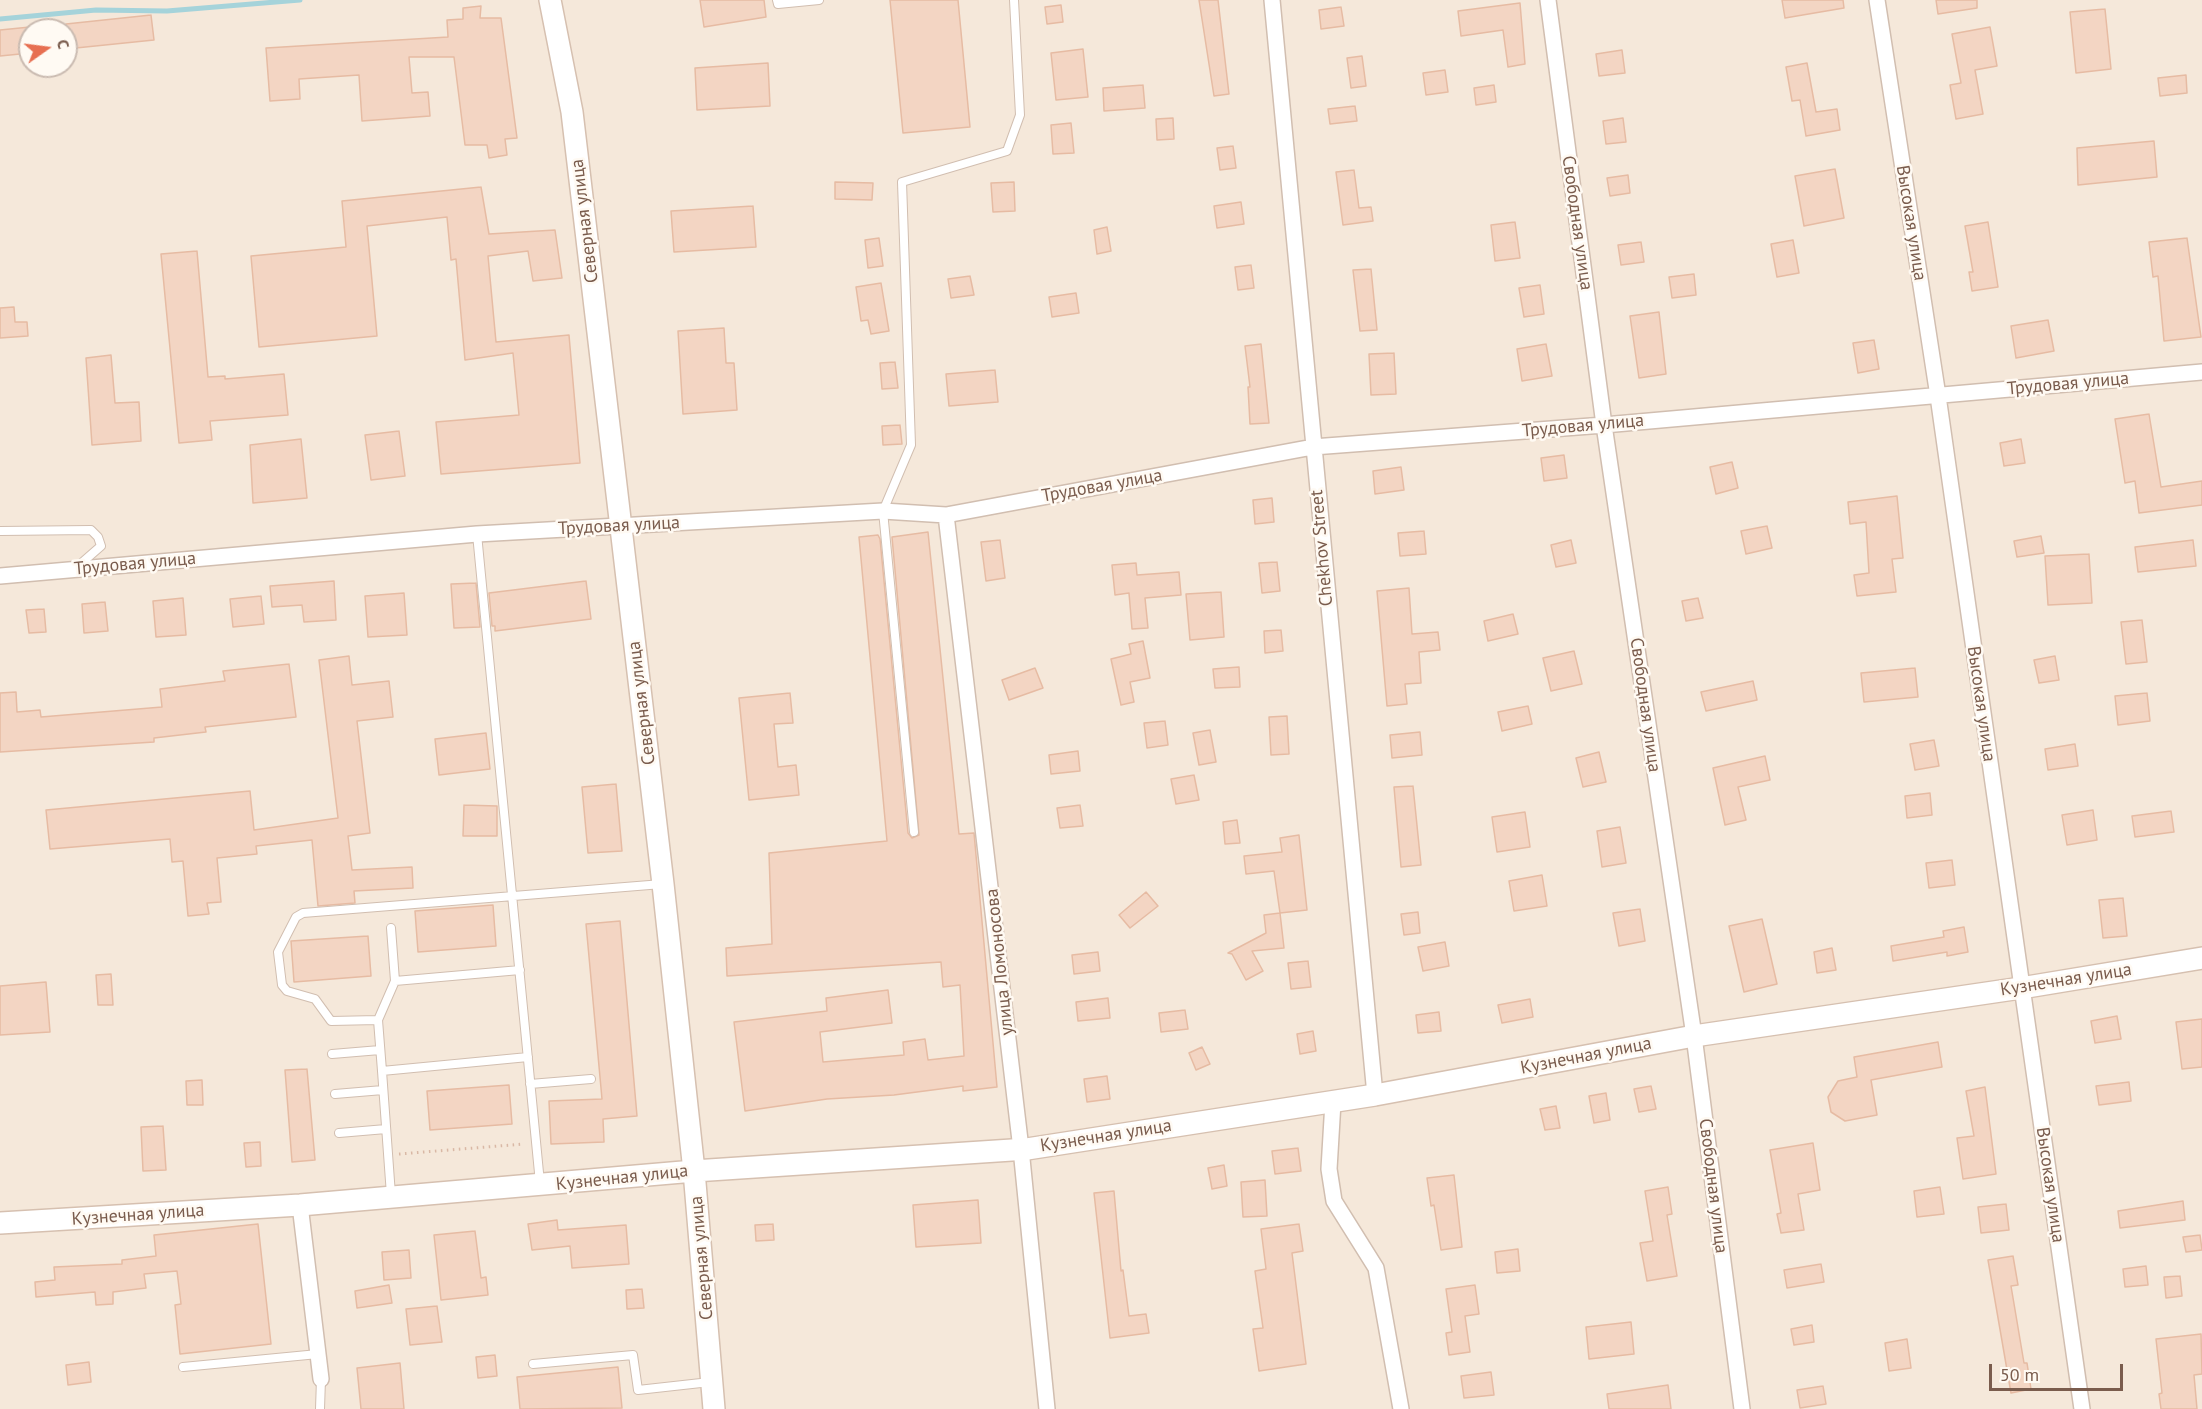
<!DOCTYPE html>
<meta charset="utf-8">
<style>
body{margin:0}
#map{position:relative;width:2202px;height:1409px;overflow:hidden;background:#fdf6ec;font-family:"PT Sans",sans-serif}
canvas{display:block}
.north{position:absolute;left:18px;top:18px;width:60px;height:60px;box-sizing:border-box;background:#fffaf3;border:2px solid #cabbb1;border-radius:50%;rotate:76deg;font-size:16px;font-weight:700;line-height:24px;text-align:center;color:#7a5c4d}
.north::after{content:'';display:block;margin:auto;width:21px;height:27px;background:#e76f51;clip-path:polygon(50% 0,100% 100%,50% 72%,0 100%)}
.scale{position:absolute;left:1989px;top:1364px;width:134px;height:27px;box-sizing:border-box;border:3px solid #7a5c4d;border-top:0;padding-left:8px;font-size:18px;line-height:21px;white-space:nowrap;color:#7a5c4d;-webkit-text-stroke:4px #fffaf3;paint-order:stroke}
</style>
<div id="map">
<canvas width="2202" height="1409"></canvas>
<div class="north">С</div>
<div class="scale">50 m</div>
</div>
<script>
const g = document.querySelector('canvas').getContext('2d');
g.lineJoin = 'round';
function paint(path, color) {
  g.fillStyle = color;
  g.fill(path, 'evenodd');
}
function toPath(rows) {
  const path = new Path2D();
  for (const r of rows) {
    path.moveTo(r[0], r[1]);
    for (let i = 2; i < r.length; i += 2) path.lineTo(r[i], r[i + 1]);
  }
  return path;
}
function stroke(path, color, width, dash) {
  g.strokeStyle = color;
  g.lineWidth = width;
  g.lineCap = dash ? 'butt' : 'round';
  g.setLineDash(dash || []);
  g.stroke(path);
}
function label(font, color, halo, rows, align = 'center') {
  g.font = font + ' "PT Sans",sans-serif';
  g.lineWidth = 5;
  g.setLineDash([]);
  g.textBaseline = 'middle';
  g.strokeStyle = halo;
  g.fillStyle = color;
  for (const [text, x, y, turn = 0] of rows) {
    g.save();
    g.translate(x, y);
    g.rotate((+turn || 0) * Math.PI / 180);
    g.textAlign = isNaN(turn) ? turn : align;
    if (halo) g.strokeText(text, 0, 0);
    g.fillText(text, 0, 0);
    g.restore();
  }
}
paint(toPath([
 [0,0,2202,0,2202,1409,0,1409],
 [30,30,66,30,66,66,30,66]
]), '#f5e8da');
stroke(toPath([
 [0,19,96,10,167,11,300,0]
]), '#a5d3da', 5);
const building = toPath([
 [700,0,764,0,766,17,704,27,700,0],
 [890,0,958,0,970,127,903,133,890,0],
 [1199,0,1218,0,1229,94,1214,96,1199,0],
 [1782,0,1843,0,1844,8,1785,18,1782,0],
 [1936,0,1977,0,1977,8,1938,14,1936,0],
 [1520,3,1525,64,1508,67,1503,30,1461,36,1458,11,1520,3],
 [1061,5,1063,22,1047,24,1045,7,1061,5],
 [481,6,480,18,501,18,517,138,505,139,507,155,489,158,487,145,465,145,454,57,409,57,412,93,428,92,430,116,362,121,359,75,299,79,300,99,270,101,266,48,448,37,447,20,463,19,463,8,481,6],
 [1341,7,1344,26,1321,29,1319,10,1341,7],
 [2105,9,2111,69,2076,73,2070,12,2105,9],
 [151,15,154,40,66,49,66,24,151,15],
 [30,27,30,53,0,56,0,30,30,27],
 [1990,27,1997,66,1975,70,1983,114,1956,119,1950,85,1961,83,1952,34,1990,27],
 [1083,49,1088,97,1056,100,1051,53,1083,49],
 [1622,50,1625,73,1599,76,1596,54,1622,50],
 [1362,56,1366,86,1351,88,1347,58,1362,56],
 [768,63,770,106,697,110,695,68,768,63],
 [1807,63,1816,112,1837,109,1840,130,1806,136,1800,100,1792,101,1786,67,1807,63],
 [1445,70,1448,92,1426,95,1423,73,1445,70],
 [2186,75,2187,93,2160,96,2158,78,2186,75],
 [1143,85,1145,108,1104,111,1103,88,1143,85],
 [1494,85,1496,102,1476,105,1474,88,1494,85],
 [1355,106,1357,121,1330,124,1328,109,1355,106],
 [1173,118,1174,139,1157,140,1156,119,1173,118],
 [1623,118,1626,142,1606,144,1603,121,1623,118],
 [1071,123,1074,153,1053,154,1051,125,1071,123],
 [2154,141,2157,177,2078,185,2077,148,2154,141],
 [1233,146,1236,168,1220,170,1217,148,1233,146],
 [1835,169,1844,218,1804,226,1795,176,1835,169],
 [1354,170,1359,208,1371,207,1373,221,1343,225,1336,172,1354,170],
 [1628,175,1630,193,1610,196,1607,178,1628,175],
 [835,182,873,183,872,200,835,199,835,182],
 [1014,182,1015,211,993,212,991,183,1014,182],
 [481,187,489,234,555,230,562,278,533,281,528,251,488,256,496,342,569,335,580,463,441,474,436,422,519,415,513,353,465,360,456,259,451,260,447,217,367,226,377,336,259,347,251,256,346,247,342,201,481,187],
 [1241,202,1244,224,1217,228,1214,206,1241,202],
 [753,206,756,247,674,252,671,211,753,206],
 [1515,222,1520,258,1495,261,1491,225,1515,222],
 [1988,222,1998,287,1972,291,1969,272,1973,272,1965,226,1988,222],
 [1107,227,1111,251,1097,254,1094,230,1107,227],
 [879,238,883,266,868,268,865,240,879,238],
 [2187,238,2201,337,2164,341,2158,276,2153,277,2149,242,2187,238],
 [1793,240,1799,273,1777,277,1771,244,1793,240],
 [1641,242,1644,262,1621,265,1618,245,1641,242],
 [197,251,208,377,225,376,225,379,284,374,288,415,210,421,212,440,179,443,161,254,197,251],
 [1251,265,1254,288,1238,290,1235,267,1251,265],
 [1371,269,1377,330,1360,331,1353,270,1371,269],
 [1694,274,1696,295,1672,298,1669,277,1694,274],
 [970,276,974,295,951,298,948,279,970,276],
 [881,283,889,331,871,334,868,320,861,321,856,287,881,283],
 [1540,285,1544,314,1524,317,1519,288,1540,285],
 [1076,293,1079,313,1052,317,1049,297,1076,293],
 [14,307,15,322,27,322,28,336,0,338,0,308,14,307],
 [1659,312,1666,374,1639,378,1630,316,1659,312],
 [2048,320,2054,351,2016,358,2011,326,2048,320],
 [724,328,726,363,734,363,737,410,683,414,678,331,724,328],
 [1874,340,1879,369,1858,373,1853,343,1874,340],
 [1261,344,1269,423,1250,424,1248,387,1250,387,1245,346,1261,344],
 [1546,344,1552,376,1522,381,1517,349,1546,344],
 [1394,353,1396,394,1371,395,1369,354,1394,353],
 [111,355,115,403,139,402,141,441,92,445,86,358,111,355],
 [895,362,898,388,882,389,880,363,895,362],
 [995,370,998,402,949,406,946,374,995,370],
 [2149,414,2161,487,2202,481,2202,505,2139,513,2135,481,2125,483,2115,419,2149,414],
 [900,425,902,444,883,445,882,426,900,425],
 [399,431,405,476,371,480,365,435,399,431],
 [301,439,307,498,253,503,250,445,301,439],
 [2021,439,2025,463,2004,466,2000,443,2021,439],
 [1564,455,1567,478,1544,481,1541,458,1564,455],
 [1732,462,1738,488,1716,494,1710,467,1732,462],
 [1401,467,1404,490,1375,494,1373,471,1401,467],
 [1897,496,1903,558,1892,559,1896,592,1857,596,1854,575,1869,573,1866,522,1850,524,1848,502,1897,496],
 [1272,498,1274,522,1255,524,1253,500,1272,498],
 [1767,526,1772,548,1746,554,1741,531,1767,526],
 [1424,531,1426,554,1400,556,1398,533,1424,531],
 [928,532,959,834,974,833,997,1087,963,1091,963,1086,894,1095,827,1099,745,1111,734,1022,827,1011,826,998,888,990,892,1023,820,1032,823,1062,904,1055,903,1042,925,1039,928,1060,964,1056,960,985,943,987,941,962,727,976,726,948,772,944,769,853,887,841,859,537,878,535,880,539,908,833,912,838,919,835,892,537,928,532],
 [2041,536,2044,553,2017,557,2014,541,2041,536],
 [1000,540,1005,578,986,581,981,542,1000,540],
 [1571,540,1576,563,1556,567,1551,545,1571,540],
 [2193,540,2196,566,2138,572,2135,547,2193,540],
 [2089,554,2092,603,2048,605,2045,556,2089,554],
 [1277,562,1280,591,1262,593,1259,563,1277,562],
 [1136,563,1137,575,1179,572,1181,595,1145,598,1148,628,1132,629,1129,593,1115,595,1112,565,1136,563],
 [334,581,336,620,304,622,302,605,272,607,270,586,334,581],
 [586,581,591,619,495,631,495,626,492,626,489,593,586,581],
 [476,583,480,627,454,628,451,584,476,583],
 [1409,588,1412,634,1438,632,1440,650,1419,652,1421,683,1405,684,1407,704,1387,706,1377,591,1409,588],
 [1221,592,1224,637,1190,640,1186,594,1221,592],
 [404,593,407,635,368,637,365,596,404,593],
 [261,596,264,624,233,627,230,599,261,596],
 [183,598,186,635,156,637,153,601,183,598],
 [1698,598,1703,618,1686,621,1682,601,1698,598],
 [105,602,108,631,84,633,82,604,105,602],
 [44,609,46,632,29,633,26,610,44,609],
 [1513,614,1518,634,1488,641,1484,621,1513,614],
 [2142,620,2147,662,2126,664,2121,622,2142,620],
 [1281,630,1283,651,1265,653,1264,631,1281,630],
 [1143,641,1150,678,1130,682,1134,702,1121,705,1111,659,1131,654,1129,644,1143,641],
 [1574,651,1582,684,1551,691,1543,658,1574,651],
 [349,656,352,685,389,681,393,717,357,721,370,833,348,836,352,870,412,867,413,888,354,891,355,903,318,906,312,840,256,846,257,854,217,858,221,902,207,903,209,914,188,916,183,861,172,862,170,839,50,849,46,810,250,791,254,830,338,818,319,660,349,656],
 [2055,656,2059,680,2039,683,2034,660,2055,656],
 [289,664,296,717,205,727,206,732,154,738,154,742,0,752,0,693,16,692,17,712,40,710,41,717,162,707,160,689,225,681,223,671,289,664],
 [1239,667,1240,687,1215,688,1213,669,1239,667],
 [1035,668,1043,688,1009,700,1002,680,1035,668],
 [1915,668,1918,697,1864,702,1861,673,1915,668],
 [1753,681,1757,700,1706,711,1701,692,1753,681],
 [790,693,793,723,774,724,778,767,796,765,799,795,749,800,739,698,790,693],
 [2147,693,2150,721,2118,725,2115,696,2147,693],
 [1528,706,1532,724,1502,731,1498,712,1528,706],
 [1287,716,1289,754,1271,755,1269,717,1287,716],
 [1165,721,1168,745,1147,748,1144,723,1165,721],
 [1210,730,1216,762,1199,765,1193,733,1210,730],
 [1420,732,1422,755,1392,758,1390,735,1420,732],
 [486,733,490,769,439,775,435,739,486,733],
 [1934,740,1939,766,1915,770,1910,744,1934,740],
 [2075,744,2078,766,2048,770,2045,749,2075,744],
 [1078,751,1080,771,1051,774,1049,755,1078,751],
 [1599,752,1606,782,1583,787,1576,758,1599,752],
 [1765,756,1770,780,1738,787,1746,820,1725,825,1713,768,1765,756],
 [1194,775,1199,800,1176,804,1171,779,1194,775],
 [616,784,622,851,588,853,582,787,616,784],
 [1413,786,1421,865,1401,867,1394,787,1413,786],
 [1930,793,1932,815,1907,818,1905,796,1930,793],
 [464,805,497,806,497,836,463,836,464,805],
 [1080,805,1083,826,1060,828,1057,808,1080,805],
 [2093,810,2097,840,2067,845,2062,815,2093,810],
 [2171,811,2174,832,2135,837,2132,816,2171,811],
 [1525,812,1530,847,1497,852,1492,817,1525,812],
 [1237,820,1240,843,1225,844,1223,822,1237,820],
 [1620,827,1626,863,1602,867,1597,831,1620,827],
 [1299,835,1307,910,1280,913,1274,871,1246,874,1244,856,1282,852,1280,838,1299,835],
 [1952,860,1955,885,1929,888,1926,863,1952,860],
 [1542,875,1547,906,1514,911,1509,881,1542,875],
 [1146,892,1158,906,1130,928,1119,915,1146,892],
 [2123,898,2127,936,2103,938,2099,900,2123,898],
 [493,905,496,946,418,952,415,911,493,905],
 [1640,909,1645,941,1619,946,1613,913,1640,909],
 [1418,912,1420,933,1404,935,1401,914,1418,912],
 [1280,913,1284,948,1252,951,1263,971,1246,980,1232,954,1228,953,1266,933,1264,915,1280,913],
 [1762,919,1777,984,1744,992,1729,926,1762,919],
 [620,921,637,1116,603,1119,604,1142,551,1144,549,1101,602,1099,586,924,620,921],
 [1964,927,1968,952,1947,956,1947,952,1893,961,1891,946,1944,937,1943,931,1964,927],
 [368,936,371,976,294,982,291,941,368,936],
 [1445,942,1449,966,1423,971,1418,947,1445,942],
 [1832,948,1836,970,1817,973,1814,952,1832,948],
 [1098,952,1100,971,1074,974,1072,955,1098,952],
 [1308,961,1311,987,1291,989,1288,963,1308,961],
 [111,974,113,1005,98,1005,96,975,111,974],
 [46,982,50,1032,0,1035,0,986,46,982],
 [1108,998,1110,1018,1078,1021,1076,1002,1108,998],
 [1530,999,1533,1017,1502,1023,1498,1005,1530,999],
 [1185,1010,1188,1029,1161,1032,1159,1013,1185,1010],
 [1439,1012,1441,1031,1418,1033,1416,1015,1439,1012],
 [2117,1016,2121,1039,2095,1043,2091,1021,2117,1016],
 [2202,1019,2202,1067,2182,1069,2176,1022,2202,1019],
 [1313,1031,1316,1051,1300,1054,1297,1034,1313,1031],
 [1938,1042,1942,1067,1871,1080,1877,1115,1845,1121,1831,1112,1828,1097,1838,1081,1857,1077,1854,1057,1938,1042],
 [1202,1047,1210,1064,1196,1070,1189,1053,1202,1047],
 [307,1069,315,1160,292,1162,285,1070,307,1069],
 [1107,1076,1110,1099,1087,1102,1084,1079,1107,1076],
 [202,1080,203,1105,187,1105,186,1081,202,1080],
 [2129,1082,2131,1101,2099,1105,2096,1086,2129,1082],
 [509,1085,512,1124,430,1130,427,1091,509,1085],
 [1651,1086,1656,1109,1639,1112,1634,1089,1651,1086],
 [1985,1087,1996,1174,1963,1179,1957,1138,1974,1136,1966,1091,1985,1087],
 [1606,1093,1610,1120,1594,1123,1589,1096,1606,1093],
 [1556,1106,1560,1128,1545,1130,1540,1109,1556,1106],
 [163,1126,166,1170,143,1171,141,1127,163,1126],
 [260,1142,261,1166,246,1167,244,1143,260,1142],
 [1813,1143,1820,1190,1798,1194,1804,1230,1781,1233,1777,1214,1781,1213,1770,1150,1813,1143],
 [1298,1148,1301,1171,1275,1174,1272,1151,1298,1148],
 [1224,1165,1227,1186,1212,1189,1208,1168,1224,1165],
 [1454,1175,1462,1247,1441,1250,1434,1205,1431,1206,1427,1178,1454,1175],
 [1265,1180,1267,1216,1243,1217,1241,1182,1265,1180],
 [1668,1187,1672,1214,1667,1215,1677,1276,1647,1281,1640,1243,1653,1241,1645,1191,1668,1187],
 [1940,1187,1944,1214,1917,1217,1914,1191,1940,1187],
 [1114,1191,1121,1271,1123,1270,1129,1316,1146,1314,1149,1333,1110,1338,1094,1193,1114,1191],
 [978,1200,981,1243,916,1247,913,1205,978,1200],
 [2183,1201,2185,1220,2120,1228,2118,1211,2183,1201],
 [2006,1204,2009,1230,1981,1233,1978,1207,2006,1204],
 [557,1220,558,1230,626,1225,629,1264,572,1268,570,1246,532,1250,528,1224,557,1220],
 [258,1224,271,1344,180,1354,175,1305,181,1304,177,1271,144,1274,146,1288,113,1292,113,1304,96,1305,95,1292,36,1297,35,1282,55,1280,54,1267,122,1264,122,1260,156,1256,154,1235,258,1224],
 [773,1224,774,1240,756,1241,755,1225,773,1224],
 [1299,1224,1303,1251,1292,1253,1306,1364,1259,1371,1253,1329,1263,1328,1255,1271,1266,1269,1261,1229,1299,1224],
 [475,1231,481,1278,486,1277,488,1295,441,1300,434,1235,475,1231],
 [2200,1235,2202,1250,2186,1252,2183,1237,2200,1235],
 [1518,1249,1520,1271,1497,1273,1495,1252,1518,1249],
 [409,1250,411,1278,384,1280,382,1252,409,1250],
 [2013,1256,2018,1285,2011,1286,2024,1363,2027,1363,2031,1389,2011,1393,1988,1260,2013,1256],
 [1821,1264,1824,1282,1787,1288,1784,1270,1821,1264],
 [2146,1266,2148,1285,2125,1287,2123,1269,2146,1266],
 [2180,1276,2182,1296,2166,1298,2164,1277,2180,1276],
 [389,1285,392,1303,357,1308,355,1291,389,1285],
 [1475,1285,1479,1314,1465,1316,1470,1352,1449,1355,1446,1333,1452,1332,1446,1289,1475,1285],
 [642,1289,644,1308,627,1309,626,1290,642,1289],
 [437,1306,442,1342,410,1345,406,1309,437,1306],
 [1631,1322,1634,1354,1589,1359,1586,1327,1631,1322],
 [1812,1325,1814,1342,1794,1345,1791,1329,1812,1325],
 [2201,1334,2202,1374,2194,1375,2197,1409,2161,1409,2159,1394,2162,1393,2156,1339,2201,1334],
 [1907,1339,1911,1368,1889,1371,1885,1343,1907,1339],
 [495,1355,497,1376,478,1378,476,1357,495,1355],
 [89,1362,91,1382,68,1385,66,1365,89,1362],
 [400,1363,404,1409,361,1409,357,1368,400,1363],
 [618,1367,622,1408,520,1409,517,1377,618,1367],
 [1491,1372,1494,1395,1464,1398,1461,1376,1491,1372],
 [1668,1385,1671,1409,1609,1409,1607,1394,1668,1385],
 [1823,1386,1826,1404,1800,1408,1797,1390,1823,1386]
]);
paint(building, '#f3d5c3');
stroke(building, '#e6bba3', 1.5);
const lane = toPath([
 [777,0,778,4,819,0],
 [0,531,91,530,98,537,101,546,77,567],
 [477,534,540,1183],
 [914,832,883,511,911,445,902,182,1007,151,1020,115,1014,0],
 [391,928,395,981],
 [378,1020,331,1021,315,999,287,991,282,985,278,952,296,917,303,913,662,884],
 [332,1054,380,1050],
 [382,1071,378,1020,395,981,520,970],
 [530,1084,591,1079],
 [335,1094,383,1090],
 [339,1133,386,1129],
 [391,1195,382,1071,528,1057],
 [533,1364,633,1355,638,1390,710,1382],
 [183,1367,318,1354],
 [320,1409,321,1379]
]);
const street = toPath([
 [1272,0,1375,1095],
 [1548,0,1604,425,1694,1036,1742,1409],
 [1877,0,1938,396,2082,1409],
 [946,515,1021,1149,1047,1409],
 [0,576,477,534,883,511,946,515,1313,447,1604,425,2202,372],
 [1333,1102,1329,1169,1334,1201,1376,1268,1401,1409],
 [300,1205,321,1379]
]);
const secondary = toPath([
 [550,0,572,112,663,884,694,1171,714,1409],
 [0,1223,300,1205,694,1171,1027,1149,1375,1095,1694,1036,2021,988,2202,958]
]);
stroke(lane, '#d1beb0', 10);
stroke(street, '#d1beb0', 18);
stroke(secondary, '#d6c0b0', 24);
stroke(toPath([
 [399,1154,524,1144]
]), '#d9b8a5', 3, [1.5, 4.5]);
stroke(lane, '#fff', 8);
stroke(street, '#fff', 15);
stroke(secondary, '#fff', 21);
label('18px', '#7a5c4d', '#fffaf3', [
 ["Северная улица",585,221,-97],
 ["Свободная улица",1577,223,82],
 ["Высокая улица",1911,223,81],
 ["Трудовая улица",2068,384,-5],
 ["Трудовая улица",1583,426,-5],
 ["Трудовая улица",1102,486,-10],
 ["Трудовая улица",619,526,-3],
 ["Chekhov Street",1322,548,-95],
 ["Трудовая улица",135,564,-5],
 ["Северная улица",642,703,-97],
 ["Высокая улица",1981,704,82],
 ["Свободная улица",1645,705,82],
 ["улица Ломоносова",1000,962,-96],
 ["Кузнечная улица",2066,980,-9],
 ["Кузнечная улица",1586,1056,-11],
 ["Кузнечная улица",1106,1136,-9],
 ["Кузнечная улица",622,1178,-6],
 ["Высокая улица",2050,1185,82],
 ["Свободная улица",1713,1186,83],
 ["Кузнечная улица",138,1215,-4],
 ["Северная улица",702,1258,-95]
]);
</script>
